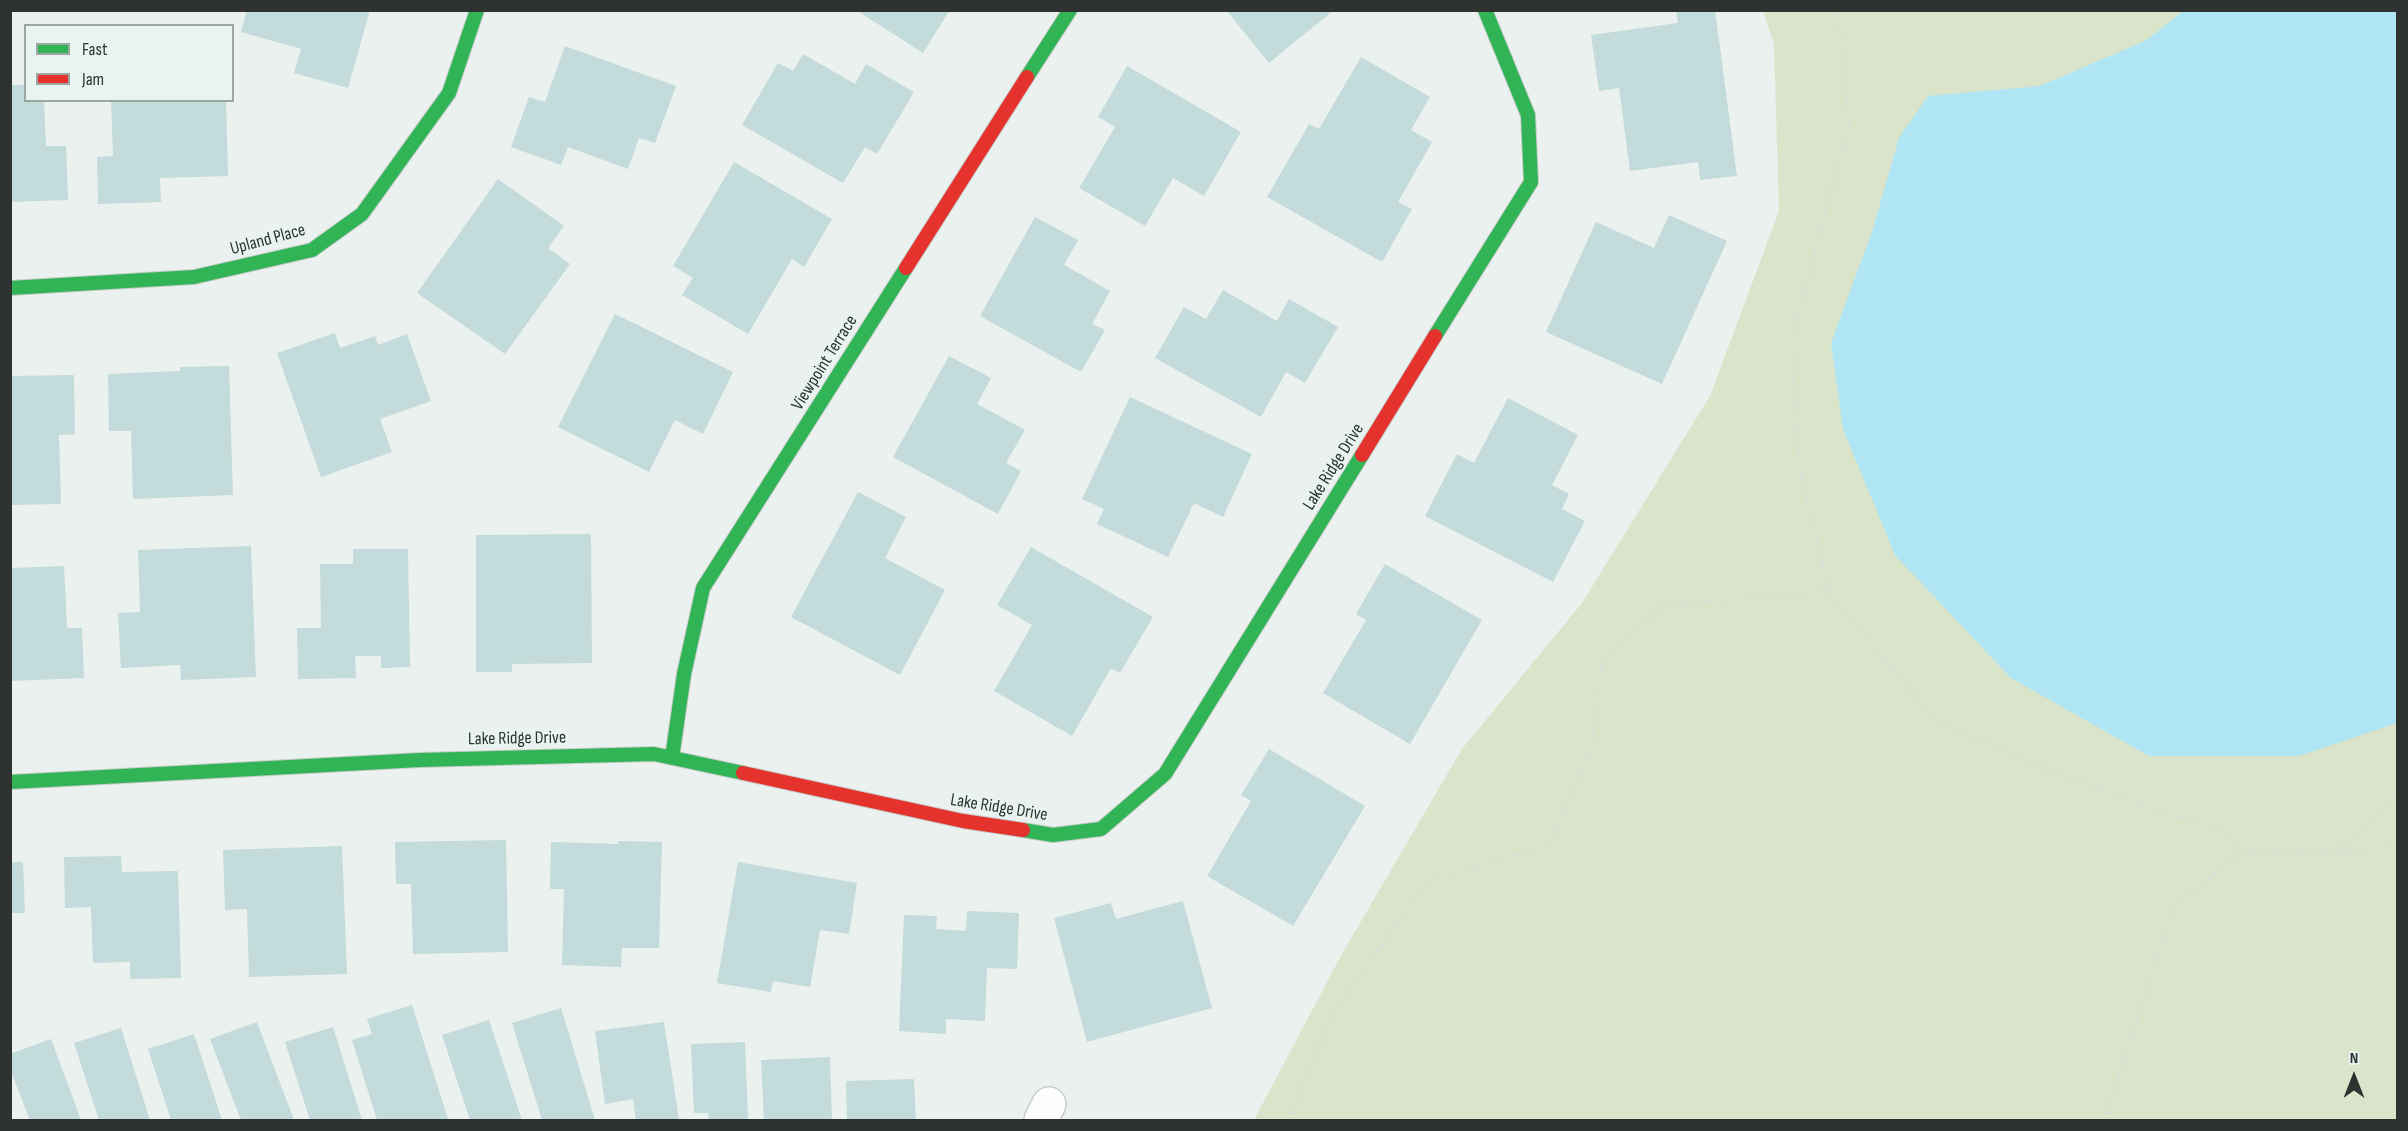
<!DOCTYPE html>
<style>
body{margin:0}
#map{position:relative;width:2408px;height:1131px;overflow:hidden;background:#ebf1ee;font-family:"Sofia Sans Condensed",sans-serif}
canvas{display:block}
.frame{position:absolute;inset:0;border:12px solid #2e3231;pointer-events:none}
.legend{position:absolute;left:24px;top:24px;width:210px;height:78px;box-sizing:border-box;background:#e8f4ef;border:2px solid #9ea6a3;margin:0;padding:8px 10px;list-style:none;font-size:18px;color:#2e3231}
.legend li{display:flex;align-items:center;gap:12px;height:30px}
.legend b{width:30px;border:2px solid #9ea6a3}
.north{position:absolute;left:2324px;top:1047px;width:60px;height:60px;-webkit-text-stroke:4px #e8f4ef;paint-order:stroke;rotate:0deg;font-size:16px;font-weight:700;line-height:24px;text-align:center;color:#2e3231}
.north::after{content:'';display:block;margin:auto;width:21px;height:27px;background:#2e3231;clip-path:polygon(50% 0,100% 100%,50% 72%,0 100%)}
</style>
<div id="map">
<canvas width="2408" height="1131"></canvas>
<div class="frame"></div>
<ul class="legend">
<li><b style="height:8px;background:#30b455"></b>Fast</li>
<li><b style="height:8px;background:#e5322d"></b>Jam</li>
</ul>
<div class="north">N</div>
</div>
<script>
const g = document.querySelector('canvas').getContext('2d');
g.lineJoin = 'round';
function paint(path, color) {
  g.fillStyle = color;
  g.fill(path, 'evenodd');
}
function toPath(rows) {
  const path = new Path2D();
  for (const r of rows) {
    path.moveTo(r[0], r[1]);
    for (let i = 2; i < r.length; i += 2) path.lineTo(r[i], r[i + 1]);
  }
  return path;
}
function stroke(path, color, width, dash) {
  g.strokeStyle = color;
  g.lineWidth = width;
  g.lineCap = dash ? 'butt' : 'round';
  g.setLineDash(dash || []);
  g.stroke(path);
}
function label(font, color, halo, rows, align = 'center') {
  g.font = font + ' "Sofia Sans Condensed",sans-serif';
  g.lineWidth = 4.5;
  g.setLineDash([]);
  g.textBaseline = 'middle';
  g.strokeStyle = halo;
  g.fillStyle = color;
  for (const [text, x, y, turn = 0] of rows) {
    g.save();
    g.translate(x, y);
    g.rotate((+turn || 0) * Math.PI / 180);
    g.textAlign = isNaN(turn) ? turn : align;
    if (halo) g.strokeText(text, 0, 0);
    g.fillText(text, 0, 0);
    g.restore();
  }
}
paint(toPath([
 [1763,11,2397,11,2397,1120,1254,1120,1343,952,1462,749,1582,603,1710,396,1779,211,1774,44]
]), '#d9e4cb');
paint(toPath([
 [2184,10,2397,11,2397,723,2299,756,2149,756,2011,678,1895,555,1843,429,1831,343,1872,232,1899,138,1928,96,2040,86,2147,40]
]), '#b0e5f4');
paint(toPath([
 [247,10,370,10,348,88,294,73,301,49,241,32],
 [856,10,950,10,923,53],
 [1226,10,1334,10,1269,63],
 [1676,10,1715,10,1737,176,1700,180,1698,162,1630,171,1619,88,1599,91,1591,35,1678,23],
 [565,46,676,86,655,143,639,138,628,169,568,147,561,165,511,147,529,97,545,102],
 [803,54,855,84,866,64,914,92,877,154,865,147,843,183,742,125,778,63,793,71],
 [1361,57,1430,97,1411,130,1432,142,1398,202,1412,209,1382,262,1267,197,1309,124,1319,129],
 [1127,66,1241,132,1204,196,1173,178,1145,226,1079,188,1115,127,1098,117],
 [10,85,26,85,26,100,44,100,46,146,66,146,68,200,10,202],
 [111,100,226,100,228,176,160,178,161,202,98,204,97,157,113,156],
 [734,162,832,219,804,267,792,259,748,334,682,295,693,278,673,266],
 [498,179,564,226,548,248,570,264,505,354,417,293],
 [1669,215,1727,241,1662,384,1546,332,1596,222,1654,248],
 [1035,217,1078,240,1064,265,1110,291,1092,324,1105,330,1081,372,980,316],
 [1223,290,1277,321,1289,299,1338,327,1305,383,1286,372,1261,417,1155,358,1184,307,1206,319],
 [615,314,733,372,703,434,675,420,649,472,558,427],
 [335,333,340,348,375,336,378,345,407,334,431,401,380,419,392,452,321,477,277,353],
 [949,356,991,378,977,404,1025,430,1006,463,1021,471,998,514,893,457],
 [229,366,233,495,133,499,131,431,109,431,108,374,180,371,180,367],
 [74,375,75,434,59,435,61,504,10,505,10,376],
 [1130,397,1252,454,1223,517,1194,503,1168,557,1097,524,1104,509,1082,499],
 [1508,398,1578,435,1552,485,1569,494,1562,509,1585,521,1553,582,1425,516,1457,454,1474,463],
 [858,492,906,517,885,558,945,590,900,675,791,617],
 [591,534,592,663,512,664,512,672,476,672,476,535],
 [251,546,256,677,181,680,180,665,121,668,118,613,140,612,138,550],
 [1031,547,1153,617,1120,673,1111,668,1072,736,994,691,1032,625,997,605],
 [353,549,408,549,410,667,381,668,381,656,355,656,356,678,298,679,297,628,321,628,320,564,353,564],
 [1385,564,1482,620,1410,744,1323,693,1366,620,1356,614],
 [64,566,67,628,82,628,84,678,10,681,10,568],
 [1269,749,1365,806,1293,926,1207,876,1251,801,1241,795],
 [506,840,508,952,413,954,411,884,396,884,395,842],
 [618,841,662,842,659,948,622,948,621,967,562,965,564,889,550,889,551,842,618,844],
 [342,846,347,974,249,977,247,909,225,910,223,850],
 [121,856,122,872,178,871,181,978,130,979,130,962,93,963,91,907,65,908,64,857],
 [10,862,23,862,25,913,10,913],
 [738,862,857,883,849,934,820,930,810,987,773,981,771,992,717,983],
 [1183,901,1212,1008,1087,1042,1054,918,1111,903,1116,919],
 [967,911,1019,913,1017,969,987,968,985,1021,946,1019,946,1034,899,1031,904,915,937,916,936,929,966,931],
 [412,1005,448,1119,377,1120,352,1040,372,1034,367,1019],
 [561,1008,595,1120,542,1120,512,1023],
 [489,1020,522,1120,470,1120,442,1035],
 [257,1022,294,1120,241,1120,210,1039],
 [664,1022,679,1120,636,1120,633,1099,605,1104,595,1031],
 [333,1027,362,1120,310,1120,285,1042],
 [121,1028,150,1120,99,1120,74,1043],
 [194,1034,222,1120,171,1120,148,1049],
 [51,1039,81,1120,30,1120,10,1069,10,1054],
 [745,1042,748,1120,709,1120,708,1113,694,1113,691,1044],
 [830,1057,832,1120,764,1120,761,1060],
 [914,1079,916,1120,847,1120,846,1081]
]), '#c3dbda');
const street = toPath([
 [1041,1120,1049,1104]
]);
const fast = toPath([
 [1027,77,1070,10],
 [10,288,194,277,312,250,362,214,449,93,477,10],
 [1435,336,1531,182,1528,115,1485,10],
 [672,758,684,674,703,588,906,268],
 [10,782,420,760,654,754,743,773],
 [1023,830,1053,835,1101,829,1165,774,1362,455]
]);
const jam = toPath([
 [906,268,1027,77],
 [1362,455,1435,336],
 [743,773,963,821,1023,830]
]);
stroke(street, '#c7ccca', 36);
stroke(fast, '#c7ccca', 16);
stroke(jam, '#c7ccca', 16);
stroke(toPath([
 [1828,591,1800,468,1791,338,1849,126,1838,10],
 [2336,852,2398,792],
 [1289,1120,1333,1012,1427,882,1550,844,1592,747,1603,662,1663,606,1828,591,1933,718,2038,766,2158,811,2214,827,2243,851],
 [2105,1120,2173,907,2243,851,2336,853,2398,844]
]), '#d9dbda', 4, [1.5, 4.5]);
stroke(street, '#fcfdfc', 33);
stroke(fast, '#30b455', 14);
stroke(jam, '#e5322d', 14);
label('18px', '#2e3231', '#e8f4ef', [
 ["Upland Place",268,240,-15],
 ["Viewpoint Terrace",825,363,-58],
 ["Lake Ridge Drive",1334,467,-58],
 ["Lake Ridge Drive",517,739,-1],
 ["Lake Ridge Drive",999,808,9]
]);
</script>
